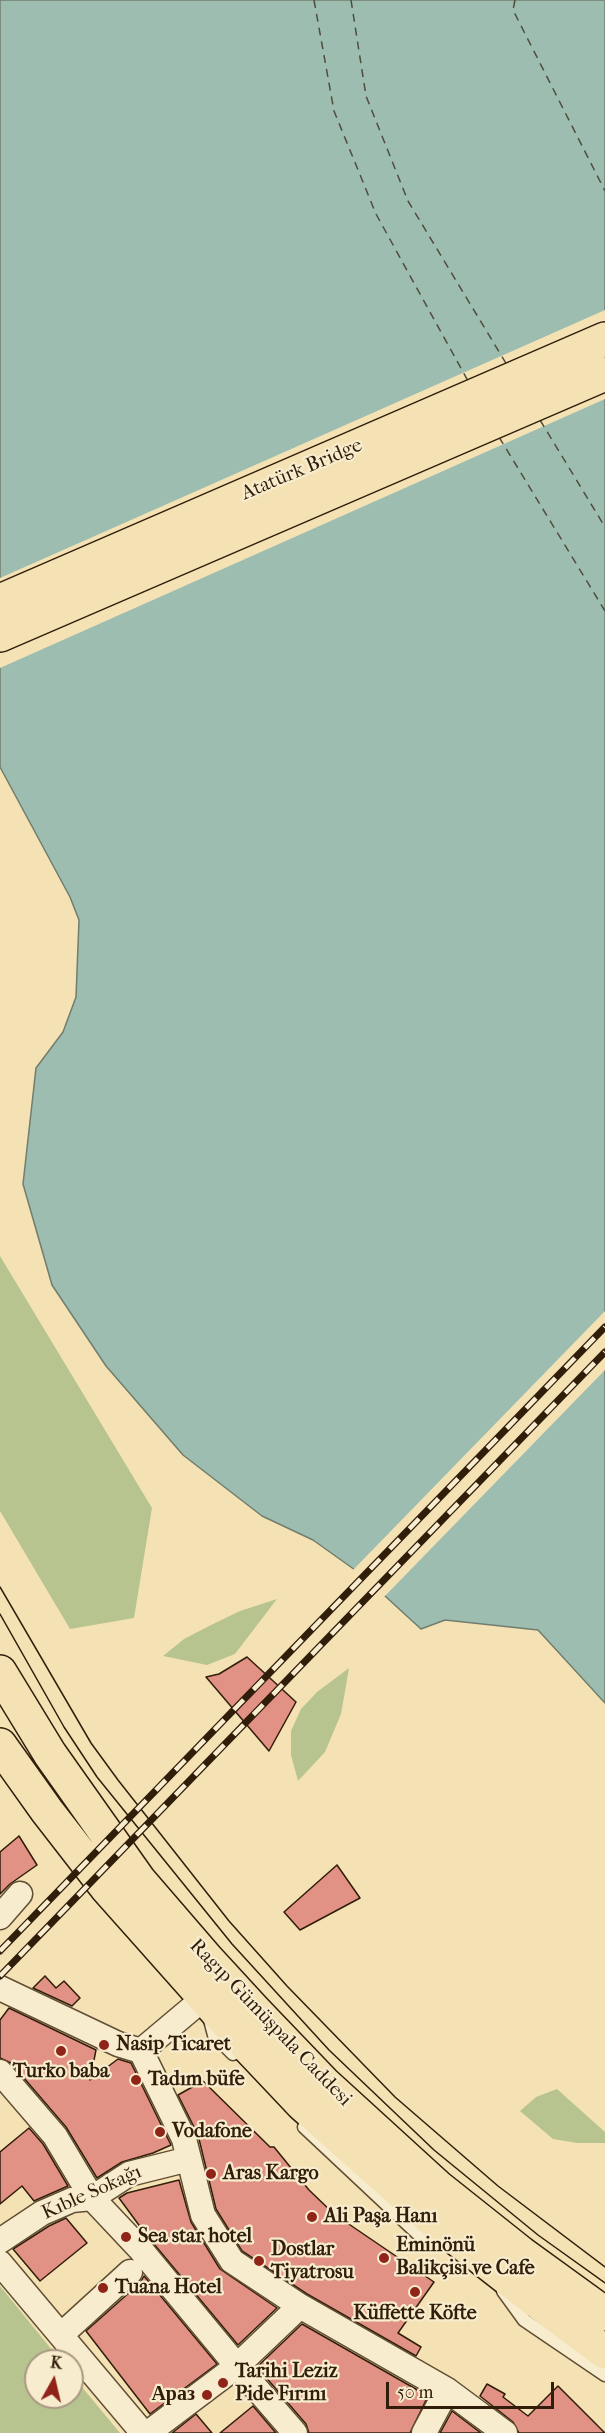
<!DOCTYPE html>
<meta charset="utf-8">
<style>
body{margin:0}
#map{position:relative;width:605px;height:2433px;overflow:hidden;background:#f4e2b4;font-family:"IM FELL French Canon",serif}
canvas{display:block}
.north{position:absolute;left:24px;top:2349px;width:60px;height:60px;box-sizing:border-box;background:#f8ecce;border:2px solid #a89980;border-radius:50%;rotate:8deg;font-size:16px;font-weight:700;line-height:24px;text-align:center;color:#301d0a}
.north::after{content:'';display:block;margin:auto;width:21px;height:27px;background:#8f2418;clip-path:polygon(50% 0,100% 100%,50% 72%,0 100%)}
.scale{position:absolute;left:386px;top:2382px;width:168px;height:27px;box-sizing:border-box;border:3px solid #301d0a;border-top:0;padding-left:8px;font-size:18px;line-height:21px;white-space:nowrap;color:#301d0a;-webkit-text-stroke:4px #f8ecce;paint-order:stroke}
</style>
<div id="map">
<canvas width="605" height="2433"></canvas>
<div class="north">K</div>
<div class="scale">50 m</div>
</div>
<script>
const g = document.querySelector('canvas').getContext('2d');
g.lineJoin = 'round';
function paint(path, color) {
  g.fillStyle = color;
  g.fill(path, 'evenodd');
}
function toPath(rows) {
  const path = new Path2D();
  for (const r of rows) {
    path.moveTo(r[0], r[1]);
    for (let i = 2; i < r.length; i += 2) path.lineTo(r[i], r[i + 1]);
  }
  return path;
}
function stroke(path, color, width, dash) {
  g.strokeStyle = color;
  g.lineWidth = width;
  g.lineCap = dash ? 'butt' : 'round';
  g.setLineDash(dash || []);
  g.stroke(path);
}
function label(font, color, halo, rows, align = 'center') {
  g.font = font + ' "IM FELL French Canon",serif';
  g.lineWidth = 4.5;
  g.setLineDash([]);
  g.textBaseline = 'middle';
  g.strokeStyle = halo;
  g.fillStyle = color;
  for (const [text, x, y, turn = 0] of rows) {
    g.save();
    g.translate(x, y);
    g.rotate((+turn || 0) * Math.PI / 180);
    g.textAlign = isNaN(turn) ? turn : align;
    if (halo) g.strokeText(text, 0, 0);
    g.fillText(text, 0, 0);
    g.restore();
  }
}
paint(toPath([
 [0,1256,152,1508,134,1618,70,1629,0,1511],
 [277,1599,235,1654,207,1665,163,1656,184,1639,211,1625,240,1611],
 [349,1668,341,1714,325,1752,298,1781,291,1755,291,1731,301,1709,317,1692],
 [557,2089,605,2132,605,2143,577,2143,553,2139,520,2111,536,2097],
 [0,2286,61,2361,36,2361,36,2397,72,2397,72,2375,120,2433,0,2433]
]), '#b8c490');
const water = toPath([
 [0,0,605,0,605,1703,538,1630,445,1620,421,1629,362,1575,313,1540,262,1516,183,1455,106,1366,52,1285,23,1184,36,1068,63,1032,76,997,79,920,70,897,0,767,0,0]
]);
paint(water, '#9cbdb0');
stroke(water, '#717d6e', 1.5);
paint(toPath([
 [605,310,605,399,0,668,0,578],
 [605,1311,605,1370,383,1598,352,1571]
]), '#f4e2b4');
stroke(toPath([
 [314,0,334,111,376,214,468,381],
 [351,0,366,96,408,201,507,365],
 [515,0,513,10,605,191],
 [540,420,605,527],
 [499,437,605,611]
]), '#504d3c', 1.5, [8, 6]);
const building = toPath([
 [247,1657,296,1702,269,1751,206,1677,219,1674,247,1657],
 [19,1836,37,1865,10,1884,0,1894,0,1852,19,1836],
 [337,1865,360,1898,300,1930,284,1912,337,1865],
 [45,1976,56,1988,64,1981,80,1998,72,2006,33,1988,45,1976],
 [9,2008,96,2050,90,2080,118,2059,131,2063,171,2145,153,2153,122,2162,97,2178,66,2127,11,2063,0,2058,0,2020,9,2008],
 [203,2081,270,2147,274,2147,309,2190,334,2214,434,2282,398,2333,421,2347,416,2356,307,2294,242,2251,216,2209,198,2135,178,2095,203,2081],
 [29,2128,43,2144,68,2186,34,2201,22,2186,0,2204,0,2152,29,2128],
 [179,2180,191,2222,220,2269,277,2308,238,2345,144,2232,119,2198,127,2193,179,2180],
 [66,2218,87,2243,40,2281,13,2249,49,2226,66,2218],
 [144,2276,217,2364,150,2414,86,2331,140,2283,144,2276],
 [302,2324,428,2396,410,2433,309,2433,306,2424,257,2367,302,2324],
 [487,2384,505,2394,503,2397,528,2416,558,2386,605,2433,519,2433,513,2422,480,2396,487,2384],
 [253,2406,276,2433,220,2433,253,2406],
 [452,2411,481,2433,440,2433,452,2411],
 [196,2414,212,2433,172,2433,196,2414]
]);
paint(building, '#e29284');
stroke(building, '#301d0a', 1.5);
const lane = toPath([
 [210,2020,214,2035,233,2054],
 [304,2127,418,2234,446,2245],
 [503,2291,524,2320,605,2375]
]);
const street = toPath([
 [0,1917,20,1894],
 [0,1988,118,2044,141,2051],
 [141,2051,184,2139,203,2215,232,2261,300,2306,447,2390,505,2433],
 [141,2051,204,1998],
 [0,2072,55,2136,92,2198,141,2250,237,2366,295,2433],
 [0,2241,42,2213,72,2200,92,2198,129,2174,189,2159],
 [0,2263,143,2433],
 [61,2335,130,2272],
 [148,2433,237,2366,300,2306],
 [424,2433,447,2390]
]);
const primary = toPath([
 [0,601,605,339],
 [0,635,605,374],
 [0,1672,50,1754,139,1880,208,1960,254,2010,324,2083,438,2187,521,2253,605,2314],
 [0,1745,47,1811,106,1887,250,2049,302,2104,429,2217,535,2300,605,2352]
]);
stroke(lane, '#614e34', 15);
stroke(street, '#614e34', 27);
stroke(primary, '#301d0a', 36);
stroke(lane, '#f8ecce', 12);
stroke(street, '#f8ecce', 24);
stroke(primary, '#f4e2b4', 33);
stroke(toPath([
 [0,1587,91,1743,118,1780,229,1921,287,1986,395,2097,498,2186,605,2267],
 [0,1614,64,1727,97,1777,232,1944,329,2050,434,2150,538,2235,605,2283]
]), '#301d0a', 1.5);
const rail = toPath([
 [0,1951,605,1327],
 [0,1976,605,1352]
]);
stroke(rail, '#301d0a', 7);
stroke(rail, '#f8ecce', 4.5, [14]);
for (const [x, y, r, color] of [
 [104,2045,6,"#8f2418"],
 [61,2051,6,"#8f2418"],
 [136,2080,6,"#8f2418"],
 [160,2132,6,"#8f2418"],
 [211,2174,6,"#8f2418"],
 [312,2217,6,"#8f2418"],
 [126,2237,6,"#8f2418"],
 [384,2258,6,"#8f2418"],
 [259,2261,6,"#8f2418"],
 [103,2288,6,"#8f2418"],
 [415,2292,6,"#8f2418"],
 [223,2383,6,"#8f2418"],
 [207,2395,6,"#8f2418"]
]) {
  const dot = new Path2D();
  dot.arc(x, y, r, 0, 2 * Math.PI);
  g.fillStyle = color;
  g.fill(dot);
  stroke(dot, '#f8ecce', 2);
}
label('20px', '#301d0a', '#f8ecce', [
 ["Atatürk Bridge",302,470,-23],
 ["Ragıp Gümüşpala Caddesi",270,2023,46],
 ["Kıble Sokağı",92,2193,-24]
]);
label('bold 20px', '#301d0a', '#f8ecce', [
 ["Nasip Ticaret",116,2045],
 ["Turko baba",61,2072,"center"],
 ["Tadım büfe",148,2080],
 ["Vodafone",172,2132],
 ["Aras Kargo",223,2174],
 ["Ali Paşa Hanı",324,2217],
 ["Sea star hotel",138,2237],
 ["Eminönü",396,2246],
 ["Balikçisi ve Cafe",396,2269],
 ["Dostlar",271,2250],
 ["Tiyatrosu",271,2273],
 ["Tuana Hotel",115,2288],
 ["Küffette Köfte",415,2314,"center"],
 ["Tarihi Leziz",235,2372],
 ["Pide Fırını",235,2395],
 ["Араз",195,2395,"right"]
], 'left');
</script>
